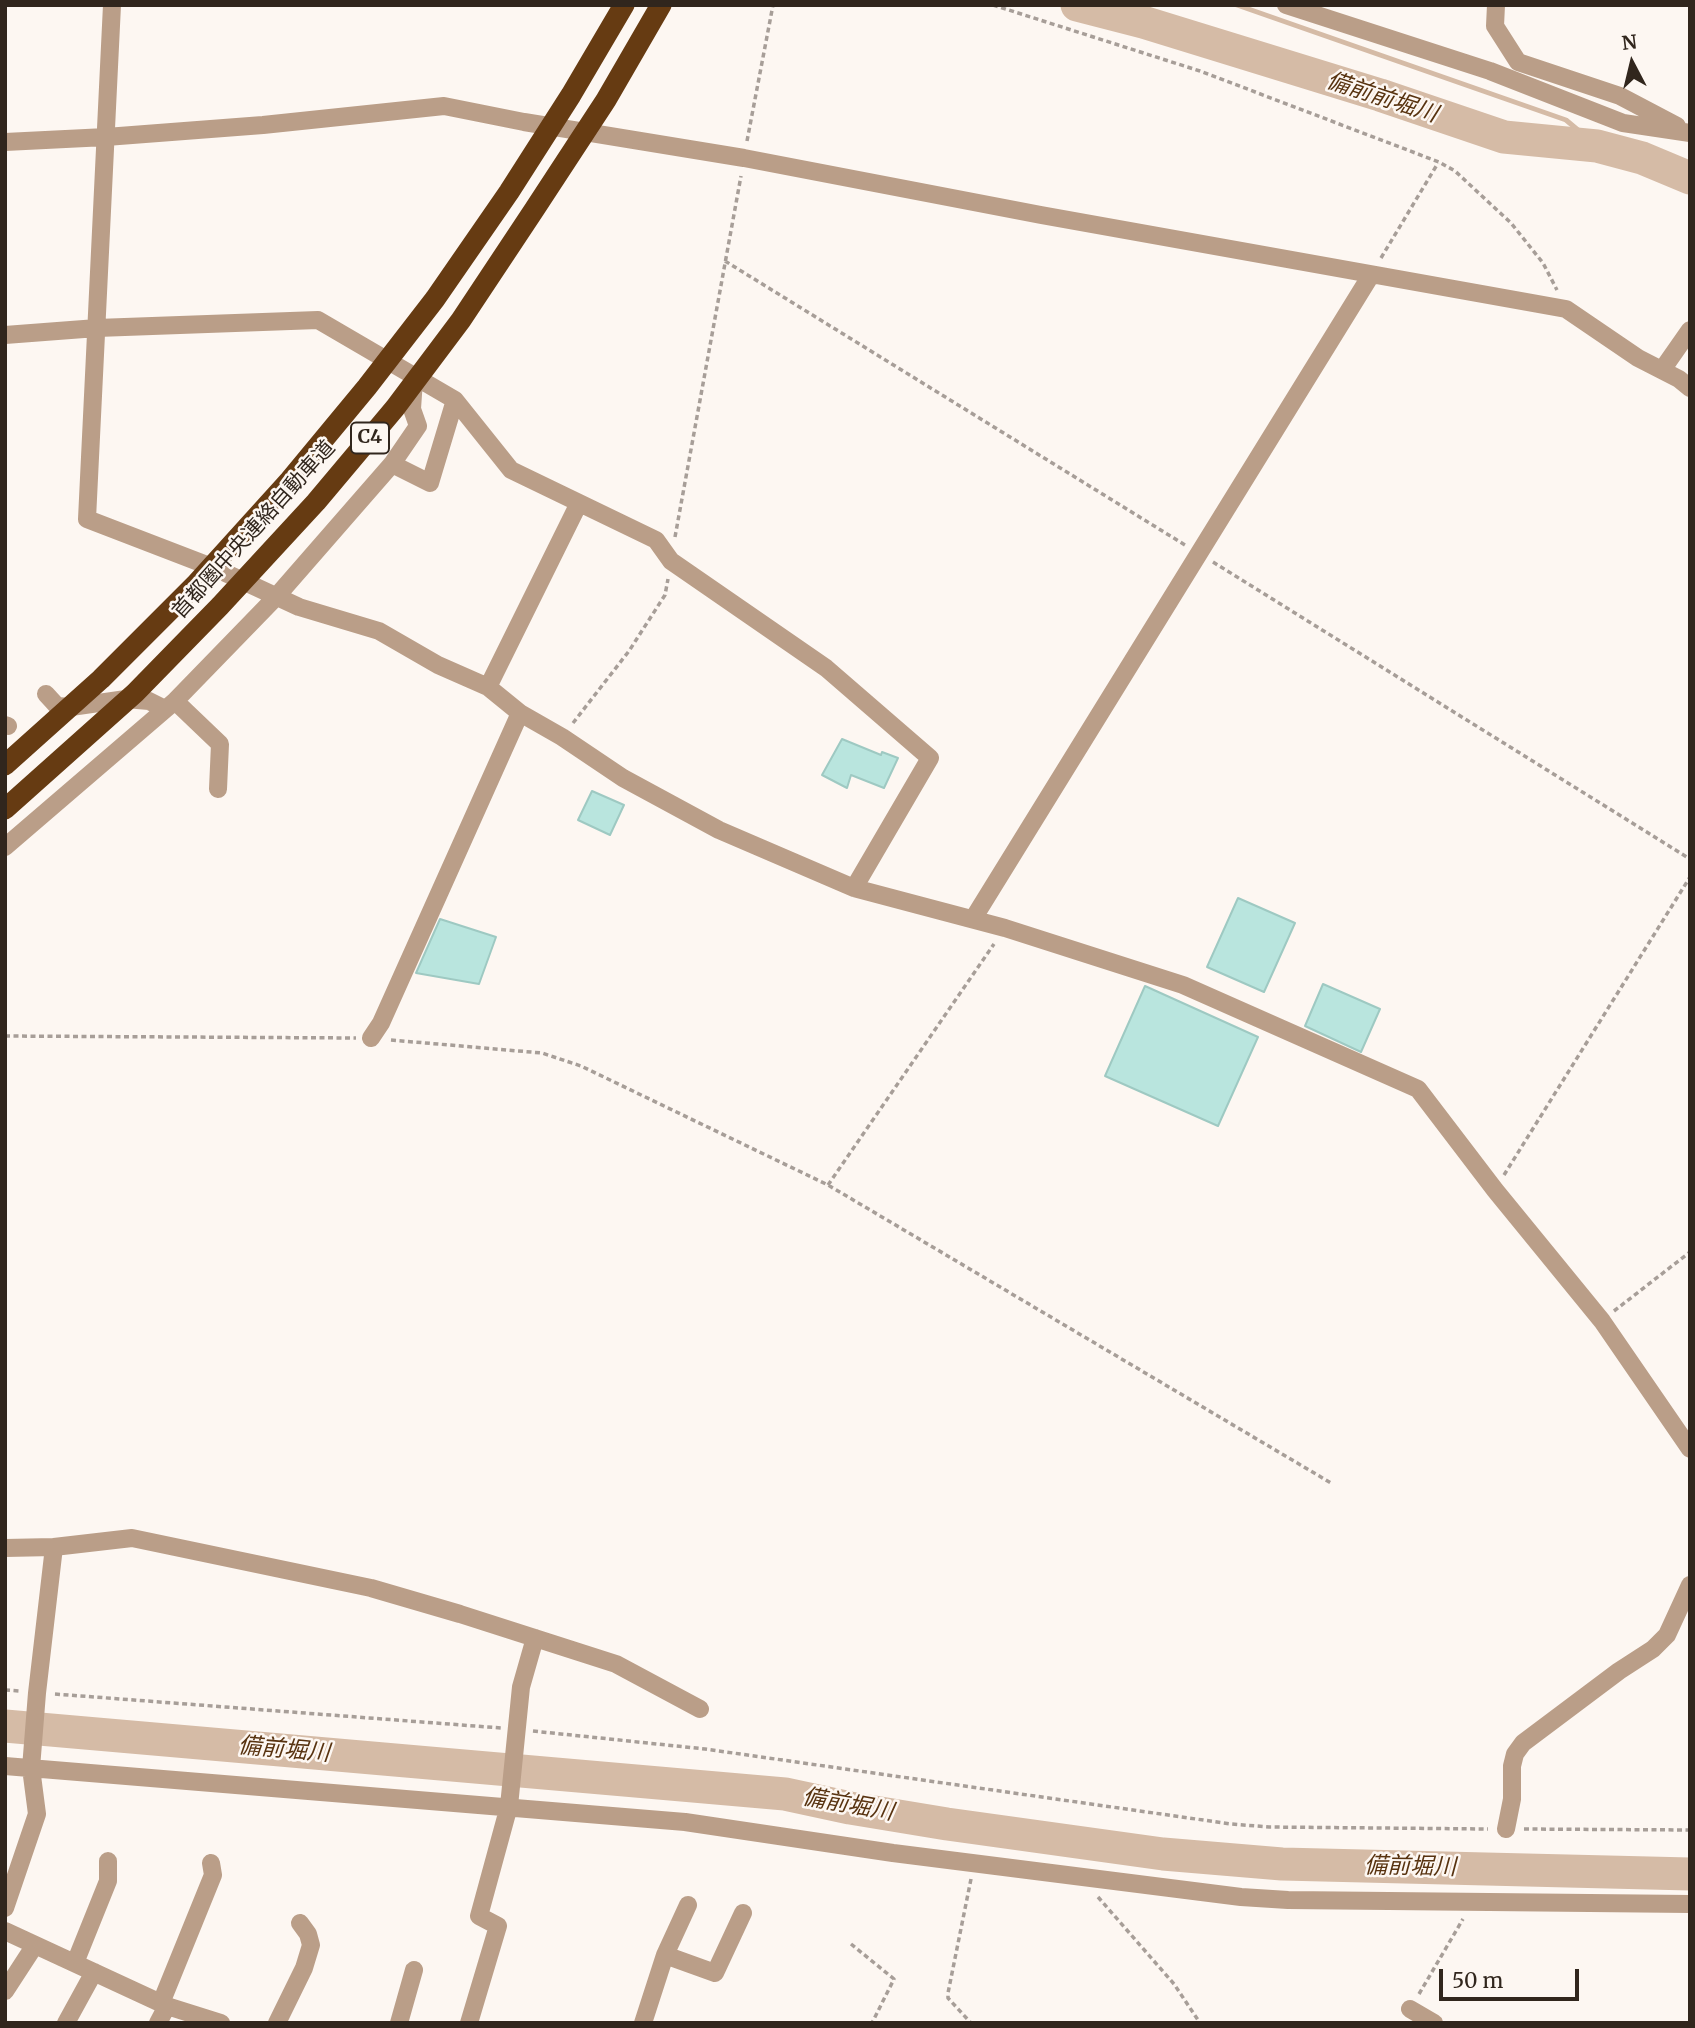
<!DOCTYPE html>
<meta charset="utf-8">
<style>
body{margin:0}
#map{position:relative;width:1695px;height:2028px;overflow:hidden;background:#fdf7f2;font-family:Merriweather,serif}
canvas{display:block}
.frame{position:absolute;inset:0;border:7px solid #31261d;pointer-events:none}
.north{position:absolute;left:1597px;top:28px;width:70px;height:70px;-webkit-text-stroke:5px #fdf7f2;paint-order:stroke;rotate:353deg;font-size:19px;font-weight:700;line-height:28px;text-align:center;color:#31261d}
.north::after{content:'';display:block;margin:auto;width:24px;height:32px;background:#31261d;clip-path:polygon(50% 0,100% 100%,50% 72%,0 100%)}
.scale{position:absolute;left:1439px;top:1969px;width:140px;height:32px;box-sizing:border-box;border:4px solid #31261d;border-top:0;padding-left:9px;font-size:21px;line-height:24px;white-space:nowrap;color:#31261d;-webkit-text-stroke:5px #fdf7f2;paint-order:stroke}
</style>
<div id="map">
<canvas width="1695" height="2028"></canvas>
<div class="frame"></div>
<div class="north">N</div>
<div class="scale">50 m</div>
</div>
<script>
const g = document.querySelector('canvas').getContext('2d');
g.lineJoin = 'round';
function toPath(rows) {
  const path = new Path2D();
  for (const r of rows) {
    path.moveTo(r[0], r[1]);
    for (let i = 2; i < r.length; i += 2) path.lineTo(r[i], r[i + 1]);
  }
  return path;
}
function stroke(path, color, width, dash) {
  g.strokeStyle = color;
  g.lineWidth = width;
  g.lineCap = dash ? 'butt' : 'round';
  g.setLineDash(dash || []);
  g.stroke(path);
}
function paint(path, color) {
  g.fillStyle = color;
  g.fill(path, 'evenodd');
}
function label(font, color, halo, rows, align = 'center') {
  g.font = font + ' Merriweather,"Noto Sans JP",serif';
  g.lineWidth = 5;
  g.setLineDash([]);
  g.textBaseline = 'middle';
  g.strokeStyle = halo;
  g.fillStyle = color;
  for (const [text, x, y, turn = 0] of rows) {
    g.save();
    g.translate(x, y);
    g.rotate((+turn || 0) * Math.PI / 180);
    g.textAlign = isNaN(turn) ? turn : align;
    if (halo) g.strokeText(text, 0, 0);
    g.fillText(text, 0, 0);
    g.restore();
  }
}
stroke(toPath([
 [1237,5,1566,120,1597,146]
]), '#d5bba6', 5);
stroke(toPath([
 [1077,5,1143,22,1380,95,1504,137,1597,146,1642,158,1690,178],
 [5,1726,785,1794,850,1808,947,1824,1163,1854,1282,1864,1690,1874]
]), '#d5bba6', 33);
const building = toPath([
 [842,739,881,755,882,752,898,758,884,788,851,775,847,788,822,775,842,739],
 [592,791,624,805,610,835,578,820,592,791],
 [1238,898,1295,923,1264,992,1207,967,1238,898],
 [440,919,496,937,479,984,416,973,440,919],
 [1323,984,1380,1009,1361,1052,1305,1026,1323,984],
 [1145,986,1258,1037,1218,1126,1105,1076,1145,986]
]);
paint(building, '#b9e5de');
stroke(building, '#9ec9c2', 2);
stroke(toPath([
 [993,5,1200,71,1439,162,1455,171,1511,223,1543,263,1557,290],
 [747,141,773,5],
 [1381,258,1438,163],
 [725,261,1185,545],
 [675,537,741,176],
 [1213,562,1690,859],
 [573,723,629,651,665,595,668,579],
 [5,1036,356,1038],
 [391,1040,542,1053,581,1066,828,1185,1331,1483],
 [1504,1175,1690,877],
 [828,1185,994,944],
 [1614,1311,1690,1252],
 [5,1690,19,1691],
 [55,1694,501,1728],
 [533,1731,705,1749,1231,1824,1269,1827,1488,1829],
 [1524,1829,1690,1830],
 [971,1879,948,1993,948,1998,971,2023],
 [1098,1897,1174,1984,1200,2023],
 [851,1944,894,1979,872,2023],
 [1419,1994,1463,1919]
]), '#a79e98', 3.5, [5, 3.5]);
stroke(toPath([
 [112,5,87,519,217,569,299,607,379,631,438,665,488,687,520,713,562,737,623,778,719,830,854,888,1005,928,1183,985,1418,1089,1495,1190,1602,1321,1690,1449],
 [1286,5,1490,71,1623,123,1690,133],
 [1496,5,1495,26,1518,62,1620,96,1677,126],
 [5,142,106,137,263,125,444,106,524,122,744,158,1041,215,1566,309,1638,358,1679,379,1690,388],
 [5,335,97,328,318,320,455,400,511,470,656,540,671,561,826,668,930,758,854,888],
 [1662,370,1690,330],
 [414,380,412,409,418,426,392,464,430,483,455,400],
 [488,687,579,503],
 [46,694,57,706,71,707,126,699,149,701,165,709],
 [175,701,220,744,218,789],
 [5,725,8,726],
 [5,847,175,701,276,597,392,464],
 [973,919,1371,275],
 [371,1038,381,1023,520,713],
 [54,1547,132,1538,371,1588,460,1614,616,1664,700,1709],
 [5,1548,54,1547,37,1693,31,1768,37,1814,5,1908],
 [5,1766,685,1822,893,1853,1241,1897,1288,1900,1690,1904],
 [1506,1829,1512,1799,1512,1766,1515,1754,1523,1743,1619,1671,1653,1649,1667,1635,1690,1585],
 [5,1931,167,2006,221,2023],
 [665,1955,715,1973,743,1913],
 [75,1963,108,1881,108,1861],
 [5,1991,35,1945],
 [161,2003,213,1875,211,1863],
 [1410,2009,1434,2023],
 [66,2023,94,1972],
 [158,2023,167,2006],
 [277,2023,304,1968,311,1945,308,1934,300,1923],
 [399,2023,414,1970],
 [469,2023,498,1926,479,1916,509,1806,521,1687,535,1638],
 [643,2023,665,1955,688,1905]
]), '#ba9e88', 18);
stroke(toPath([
 [5,765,101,679,195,585,290,480,367,387,435,299,509,192,571,95,624,5],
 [5,809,135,693,220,606,316,502,395,408,461,320,534,210,606,100,661,5]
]), '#663b12', 21);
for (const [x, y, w] of [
 [370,438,38]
]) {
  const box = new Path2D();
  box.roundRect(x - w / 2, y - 15.5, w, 31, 5);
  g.fillStyle = '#fdf7f2';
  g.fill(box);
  stroke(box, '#31261d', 2);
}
label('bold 19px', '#31261d', null, [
 ["C4",370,438]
]);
label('21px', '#31261d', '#fdf7f2', [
 ["首都圏中央連絡自動車道",254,530,-48]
]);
label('italic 23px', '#583310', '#fdf7f2', [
 ["備前前堀川",1382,98,18],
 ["備前堀川",284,1750,5],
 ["備前堀川",848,1805,10],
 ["備前堀川",1410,1867,1]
]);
</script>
